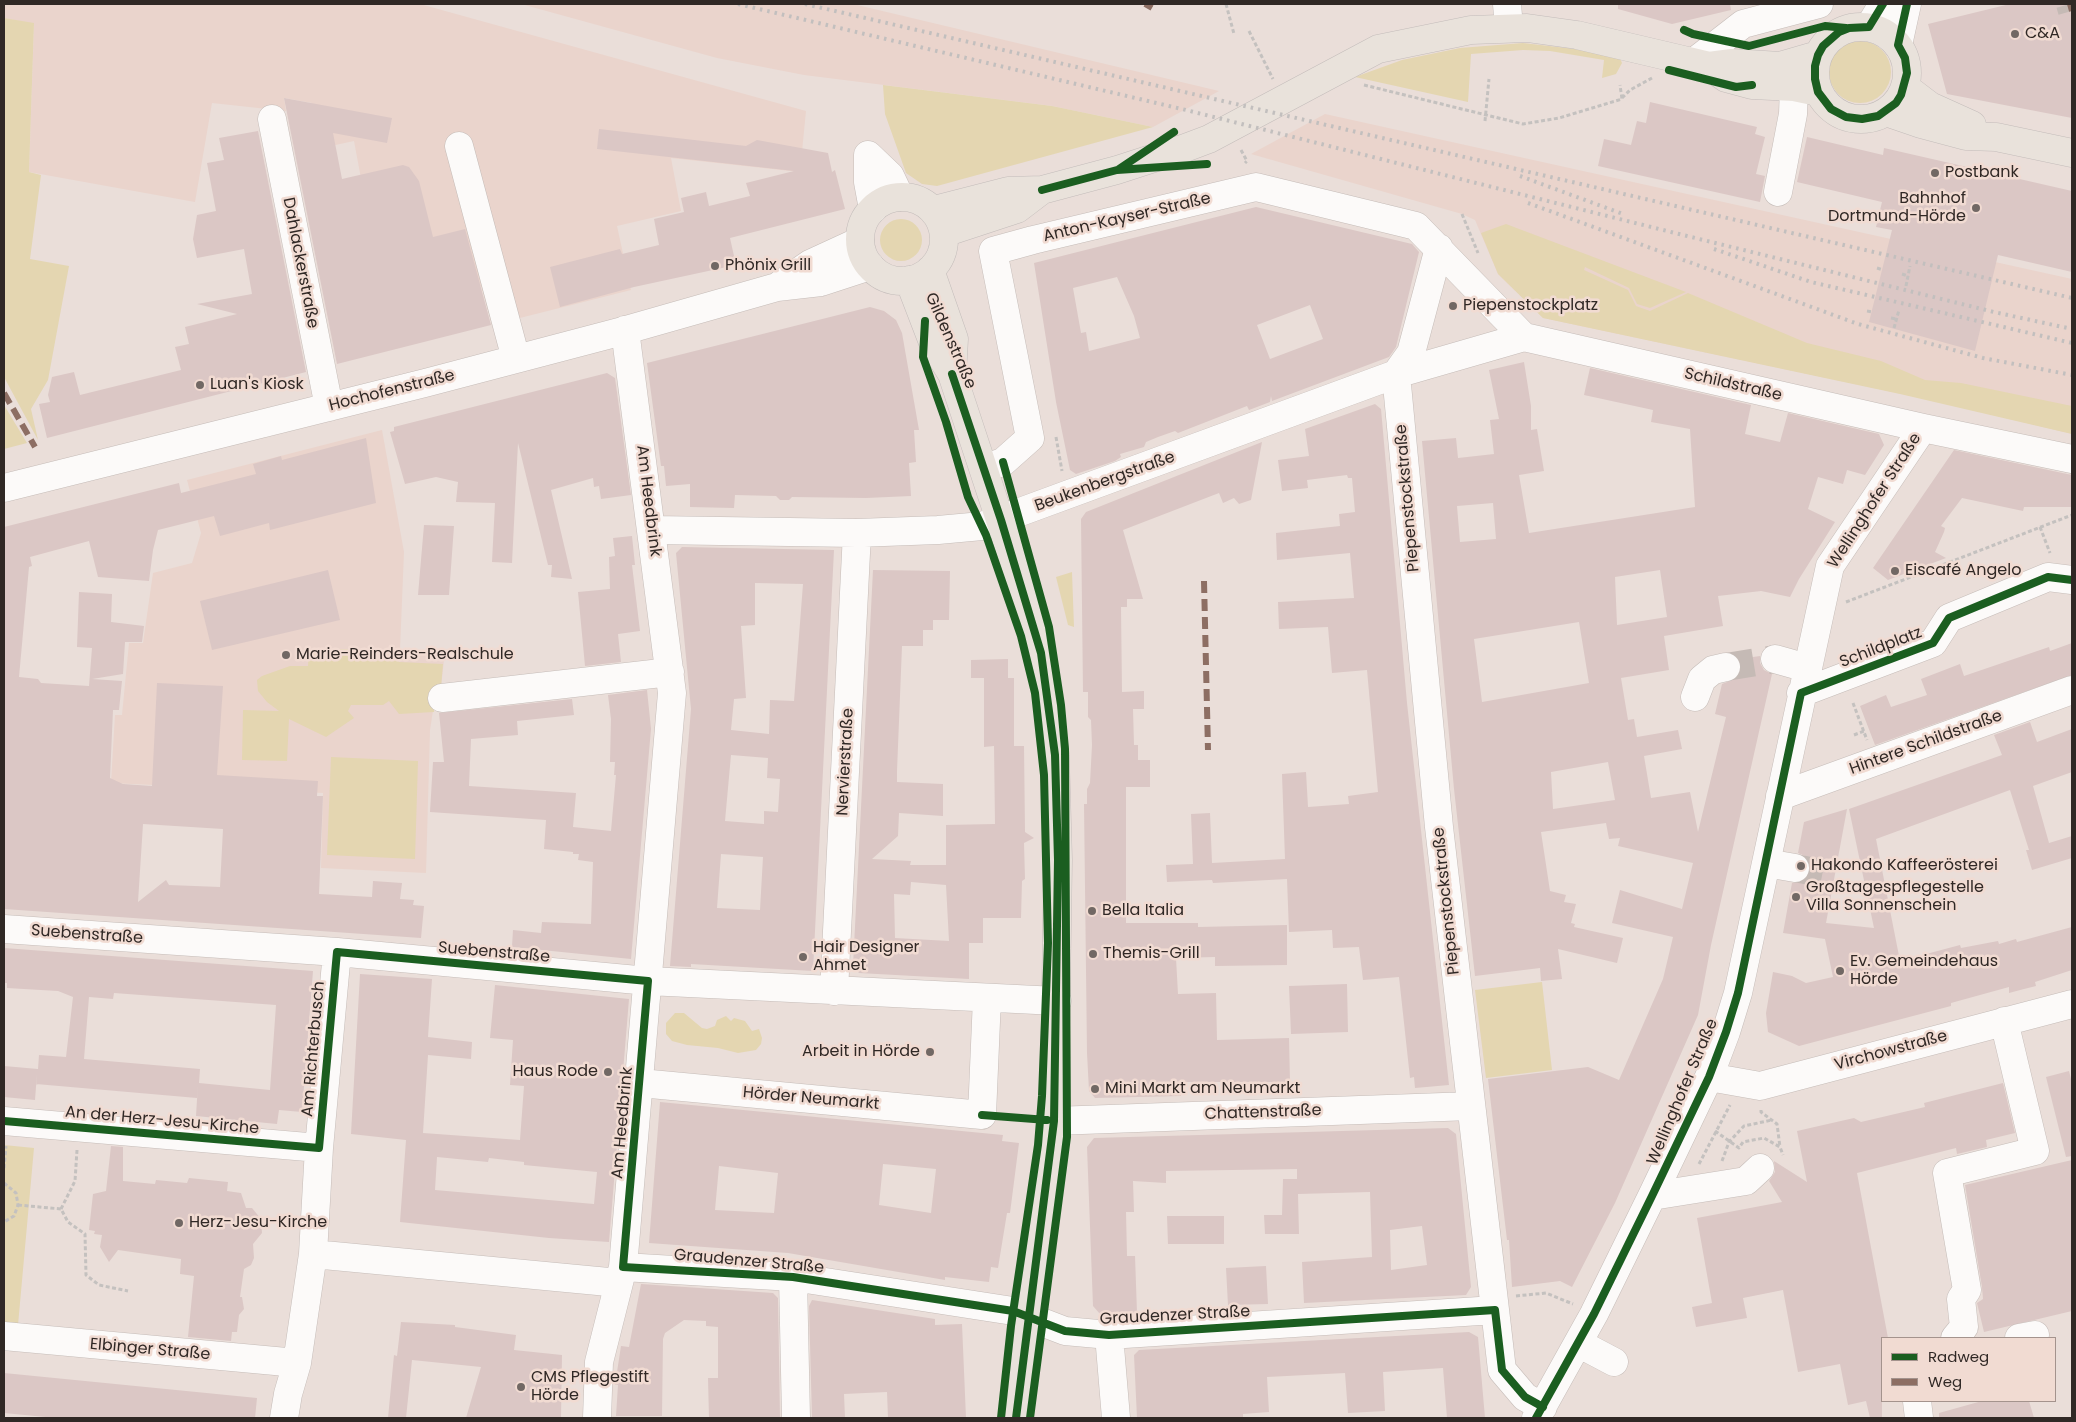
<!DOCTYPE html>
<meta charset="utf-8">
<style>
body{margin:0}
#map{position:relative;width:2076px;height:1422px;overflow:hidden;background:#eaded9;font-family:Poppins,sans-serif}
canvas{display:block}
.frame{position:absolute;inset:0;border:5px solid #302825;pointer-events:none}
.legend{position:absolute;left:1881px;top:1337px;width:175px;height:65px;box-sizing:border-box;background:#f1dbd2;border:1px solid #a4938d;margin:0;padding:6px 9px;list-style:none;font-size:15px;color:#302825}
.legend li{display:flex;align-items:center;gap:10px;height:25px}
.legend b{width:25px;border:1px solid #a4938d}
</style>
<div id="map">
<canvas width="2076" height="1422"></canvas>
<div class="frame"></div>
<ul class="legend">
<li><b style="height:6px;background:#1b5e20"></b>Radweg</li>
<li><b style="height:6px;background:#8d6e63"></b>Weg</li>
</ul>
</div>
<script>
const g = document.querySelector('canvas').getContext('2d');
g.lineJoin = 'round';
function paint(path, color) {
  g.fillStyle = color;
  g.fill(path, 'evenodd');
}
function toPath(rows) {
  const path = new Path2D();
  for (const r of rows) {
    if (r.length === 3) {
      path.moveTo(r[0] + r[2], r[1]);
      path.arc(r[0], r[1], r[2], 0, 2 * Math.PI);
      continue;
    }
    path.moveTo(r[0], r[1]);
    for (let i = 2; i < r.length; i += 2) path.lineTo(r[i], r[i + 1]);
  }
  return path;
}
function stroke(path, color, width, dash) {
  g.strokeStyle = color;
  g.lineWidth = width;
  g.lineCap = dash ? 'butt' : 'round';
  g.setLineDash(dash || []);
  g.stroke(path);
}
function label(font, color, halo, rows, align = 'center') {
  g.font = font + ' Poppins,sans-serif';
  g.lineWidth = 5;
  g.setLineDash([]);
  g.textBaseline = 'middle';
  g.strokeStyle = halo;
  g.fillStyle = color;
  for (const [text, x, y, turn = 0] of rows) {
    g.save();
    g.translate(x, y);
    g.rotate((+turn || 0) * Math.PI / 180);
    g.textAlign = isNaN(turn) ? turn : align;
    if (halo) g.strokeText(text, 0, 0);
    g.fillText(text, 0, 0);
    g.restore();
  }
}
paint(toPath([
 [4,4,420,4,806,111,800,172,671,158,681,211,617,226,631,290,492,325,481,286,427,300,363,189,354,141,326,147,318,130,312,103,284,98,286,111,212,103,195,202,29,172,34,24,4,18],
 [521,4,853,4,1219,91,1153,127,1052,106,804,75,717,58],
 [1325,114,2072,279,2072,434,1935,401,1543,318,1498,274,1475,220,1462,214,1251,154],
 [382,430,404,552,400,650,445,651,441,687,435,698,430,730,426,873,321,868,323,793,111,783,115,715,122,715,129,643,143,643,153,573,192,563,201,533,187,480]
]), '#ead4cc');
paint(toPath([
 [4,18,34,23,29,172,41,175,30,259,69,266,48,380,31,409,38,440,4,377],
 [1860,72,31],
 [1523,43,1618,54,1622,63,1616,74,1602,78,1604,60,1550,51,1523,50,1471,54,1468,102,1355,77,1402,60,1460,48],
 [883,85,1052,106,1153,127,937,186,922,184,906,173,885,114],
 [901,240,21],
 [1506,224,1686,292,1650,308,1637,304,1629,288,1585,267,1584,270,1628,290,1636,306,1650,311,1688,293,1807,343,1881,361,1925,380,1961,383,2072,406,2072,434,1900,394,1543,318,1498,274,1481,233],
 [4,405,27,443,4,449],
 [1072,572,1074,627,1068,625,1056,577],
 [309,649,381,649,381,654,398,655,399,662,443,664,441,687,435,698,434,712,399,714,389,701,383,705,351,705,348,711,354,718,326,737,289,719,287,761,242,760,243,710,279,711,267,702,258,691,257,680,262,676,290,666,308,666],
 [331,757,418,761,415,859,327,855],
 [1542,982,1552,1070,1486,1078,1475,990],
 [675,1013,684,1013,702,1028,707,1029,715,1026,717,1020,726,1016,731,1021,734,1018,745,1021,752,1031,759,1029,762,1038,761,1044,756,1050,738,1053,718,1048,687,1045,672,1041,666,1034,666,1023],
 [4,1145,34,1148,18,1325,4,1323]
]), '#e4d6b1');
paint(toPath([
 [1618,4,1730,4,1731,10,1672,24,1618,9],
 [2010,4,2072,4,2072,118,1947,94,1928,24],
 [284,98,392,118,387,143,333,133,342,179,403,165,409,167,419,181,433,237,465,229,491,325,337,364],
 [1650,102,1757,127,1755,134,1765,137,1756,174,1765,176,1760,202,1598,166,1604,139,1631,145,1637,121,1646,123],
 [599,129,746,146,757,140,828,153,832,172,835,170,845,209,730,238,736,265,634,287,560,307,550,267,620,249,622,254,659,245,654,219,684,212,681,198,706,192,709,206,750,196,746,183,794,171,597,149],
 [258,131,306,372,47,438,39,404,50,402,48,395,52,377,74,372,80,395,181,370,175,347,189,344,185,327,237,314,197,304,252,294,244,249,197,258,193,239,197,215,216,211,207,163,224,160,219,138],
 [1807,137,1883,155,1884,148,2072,191,2072,272,1998,255,1975,351,1869,322,1892,230,1876,227,1882,202,1797,182],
 [1256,207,1412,244,1419,252,1396,347,1389,357,1272,401,1271,396,1270,402,1249,410,1247,406,1178,433,1175,431,1158,437,1146,442,1144,447,1120,454,1121,457,1115,461,1076,474,1070,470,1056,402,1034,263],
 [1117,277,1134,316,1140,338,1089,351,1086,332,1081,333,1073,288],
 [1310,305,1323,339,1270,359,1257,325],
 [870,307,884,311,896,320,902,333,919,430,914,430,916,462,909,463,911,496,866,498,792,497,789,500,780,500,776,496,735,495,734,508,690,507,690,484,666,486,664,466,661,466,647,363],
 [1524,362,1531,406,1531,430,1537,429,1544,471,1519,475,1529,533,1695,507,1690,429,1651,422,1653,410,1584,395,1590,368,1751,405,1745,434,1780,442,1788,413,1879,434,1884,445,1865,475,1847,470,1843,484,1818,477,1808,509,1835,522,1799,579,1790,597,1761,591,1718,596,1723,626,1664,636,1669,670,1621,678,1628,720,1634,719,1637,737,1678,730,1682,749,1644,756,1651,798,1690,792,1698,832,1726,717,1715,714,1722,684,1737,678,1741,671,1739,659,1760,656,1760,663,1764,670,1772,674,1711,945,1698,1015,1615,1203,1572,1287,1560,1281,1512,1287,1509,1240,1507,1240,1488,1079,1588,1067,1619,1080,1663,979,1673,937,1612,923,1620,890,1682,909,1693,863,1618,846,1620,838,1609,839,1606,823,1541,832,1550,891,1566,895,1564,902,1576,904,1571,923,1575,924,1574,927,1623,938,1617,963,1558,949,1562,979,1541,981,1540,968,1475,976,1454,789,1422,441,1456,438,1458,458,1494,454,1490,420,1499,419,1489,370],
 [1493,503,1496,539,1460,542,1457,506],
 [1660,570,1667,617,1617,625,1615,577],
 [1579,622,1589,683,1482,702,1474,639],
 [1608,762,1615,800,1553,809,1551,772],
 [607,373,615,378,631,495,601,499,599,486,594,487,593,478,551,490,572,579,551,577,552,565,548,565,518,443,512,563,492,562,495,503,456,502,458,482,436,477,405,484,390,432,394,431,394,427],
 [1375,404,1381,409,1407,703,1449,1085,1415,1088,1414,1077,1410,1078,1399,977,1363,980,1359,947,1333,948,1332,930,1289,932,1287,879,1213,883,1212,880,1167,882,1166,865,1193,864,1191,814,1210,813,1212,863,1285,859,1282,774,1306,772,1308,807,1349,804,1348,796,1378,792,1367,670,1332,673,1328,627,1279,629,1278,602,1354,598,1350,553,1277,560,1276,533,1340,526,1339,514,1355,512,1352,478,1348,478,1347,475,1307,480,1308,488,1282,491,1278,460,1309,456,1305,429],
 [366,438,376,503,270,530,269,523,220,536,214,516,158,530,153,550,149,581,98,577,89,541,30,557,32,566,29,567,19,677,38,679,41,683,89,686,92,648,77,647,79,592,112,594,111,622,144,626,142,642,125,642,123,674,92,679,122,681,119,710,113,710,110,778,123,784,152,786,157,683,223,686,217,775,318,781,317,796,323,796,319,894,372,897,373,881,402,883,400,899,414,900,413,905,424,906,421,938,4,909,4,527,179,483,181,493,256,474,253,464,281,456,282,460],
 [143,824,223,829,220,887,169,885,166,880,138,902],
 [1262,442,1251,500,1239,504,1234,498,1223,503,1219,493,1123,530,1143,599,1127,599,1127,607,1121,607,1122,692,1144,691,1144,709,1133,709,1134,745,1138,745,1138,760,1150,760,1150,787,1126,787,1126,923,1198,923,1198,927,1287,925,1287,965,1215,966,1215,957,1176,958,1178,994,1216,993,1217,1040,1289,1038,1290,1082,1181,1082,1181,1096,1095,1098,1089,1091,1087,1053,1084,804,1087,804,1087,789,1090,783,1092,745,1091,720,1088,717,1088,692,1083,692,1081,519,1086,512],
 [1954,450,2072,475,2072,507,2024,507,2023,511,1962,498,1941,526,1945,528,1944,532,1935,552,1946,558,1888,580,1873,568],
 [424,525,454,526,449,595,418,595],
 [632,536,635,565,632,565,640,631,618,634,621,662,585,666,578,592,610,589,609,557,615,556,613,538],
 [682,547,834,550,813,971,691,964,691,967,670,966,691,709,676,553],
 [755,583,803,584,794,701,770,700,769,734,731,730,734,699,746,698,741,626,755,625],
 [731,755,768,758,767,778,780,779,778,812,764,811,764,824,725,821],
 [721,854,763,857,760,910,717,908],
 [328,570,340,620,212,650,200,601],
 [873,570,950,571,949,620,933,620,933,630,923,630,923,646,902,646,897,771,897,782,943,784,943,816,899,813,898,836,872,859,911,861,910,865,946,865,946,825,995,824,994,746,984,747,984,678,971,678,971,660,1008,659,1008,678,1014,678,1014,746,1024,746,1025,832,1034,838,1024,843,1025,879,1022,881,1021,918,983,918,983,943,969,943,969,979,859,973,853,966],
 [911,882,946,885,949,941,895,938,894,894,910,895],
 [2072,643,2072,675,1875,745,1860,706,1886,695,1891,707,1927,695,1921,679,1960,664,1964,676,2049,647,2050,651],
 [647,690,651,729,631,959,512,947,513,930,541,933,542,922,591,924,593,862,578,860,579,854,573,854,573,852,544,849,546,820,430,812,433,762,444,762,439,713,572,699,574,715,517,721,518,735,471,739,469,786,576,793,573,827,611,831,616,775,614,775,615,762,610,762,611,719,608,695],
 [2030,722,2037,742,2072,729,2072,772,2033,786,2049,843,2072,836,2072,858,2032,870,2026,850,2029,850,2010,790,1876,839,1900,961,1960,945,1961,948,1998,941,1999,944,2016,939,2017,942,2072,927,2072,970,2035,982,2036,986,2024,989,2009,993,2009,987,1951,1003,1951,1006,1799,1046,1768,1032,1766,1013,1773,972,1792,976,1806,983,1833,977,1825,939,1783,933,1792,883,1801,882,1807,878,1810,871,1809,862,1805,856,1798,853,1804,822,1847,809,1826,923,1874,928,1849,809,2002,755,1994,735],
 [4,948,313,971,302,1112,279,1110,277,1124,196,1116,198,1083,197,1098,36,1084,37,1074,35,1100,4,1097,4,1066,38,1069,39,1055,66,1057,73,997,58,991,7,988,7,983,4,983],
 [114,993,276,1005,270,1090,199,1083,200,1069,84,1059,89,997,113,999],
 [360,974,432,979,428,1037,472,1042,471,1059,428,1055,423,1133,520,1140,524,1086,510,1085,513,1040,490,1038,495,985,629,999,609,1242,549,1238,400,1222,406,1140,351,1134],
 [437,1157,488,1162,489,1158,524,1162,524,1165,597,1172,594,1204,435,1190],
 [1347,984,1348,1032,1291,1034,1289,986],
 [2069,1071,2072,1083,2072,1156,2066,1157,2046,1077],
 [2003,1083,2015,1133,1986,1140,1987,1147,1957,1154,1956,1148,1857,1173,1888,1338,1882,1338,1882,1418,1870,1418,1866,1401,1848,1405,1840,1364,1798,1372,1783,1290,1743,1298,1747,1318,1696,1327,1692,1307,1712,1303,1697,1218,1782,1202,1769,1181,1775,1172,1774,1161,1807,1182,1797,1131,1854,1118,1861,1122,1925,1107,1924,1103],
 [660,1102,1003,1135,1002,1141,1019,1143,1010,1213,1007,1213,998,1268,991,1267,989,1282,945,1277,945,1280,788,1253,649,1243],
 [883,1164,936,1169,931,1213,879,1205],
 [719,1166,778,1173,774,1213,715,1210],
 [1448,1128,1456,1134,1471,1287,1466,1295,1304,1303,1302,1262,1372,1257,1370,1192,1298,1194,1299,1234,1265,1234,1264,1215,1282,1215,1283,1179,1297,1179,1297,1169,1166,1171,1166,1183,1133,1181,1134,1212,1126,1212,1127,1256,1135,1256,1137,1313,1100,1314,1093,1306,1087,1147,1094,1138],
 [1422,1226,1427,1265,1391,1270,1390,1230],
 [111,1146,123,1147,123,1181,155,1184,156,1180,187,1183,189,1178,228,1182,227,1191,241,1193,246,1208,252,1208,261,1219,262,1233,253,1244,254,1258,251,1265,244,1269,240,1297,242,1297,244,1309,239,1315,237,1332,232,1332,231,1341,188,1337,194,1276,180,1274,181,1259,118,1250,109,1262,100,1247,102,1235,94,1234,95,1231,89,1230,93,1194,106,1191],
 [2072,1160,2072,1311,1984,1332,1977,1303,1983,1299,1982,1287,1965,1185],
 [1167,1216,1224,1216,1224,1244,1168,1244],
 [1266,1266,1268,1304,1228,1305,1226,1268],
 [641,1284,773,1293,778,1298,780,1418,709,1418,708,1378,718,1378,718,1327,706,1326,706,1321,684,1320,665,1333,663,1339,662,1416,616,1416,618,1385,615,1385,621,1346,629,1347],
 [812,1300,935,1319,935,1325,962,1324,966,1418,888,1418,887,1392,844,1394,845,1418,812,1418,809,1306],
 [401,1322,455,1325,455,1327,516,1335,514,1350,562,1355,561,1418,466,1418,481,1367,412,1360,406,1418,388,1418,394,1355,397,1356],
 [1469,1332,1478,1337,1485,1418,1447,1418,1443,1368,1383,1372,1385,1411,1348,1413,1345,1373,1267,1377,1269,1412,1243,1414,1243,1418,1137,1418,1134,1355,1139,1350],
 [4,1373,257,1398,255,1418,56,1418,4,1413],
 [1982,1401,2029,1401,2034,1418,1939,1418,1939,1413]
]), '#dbc7c5');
stroke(toPath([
 [2070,4,2072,11],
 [1726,667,1775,659],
 [1795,868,1835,876]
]), '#c5bab5', 28, [28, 14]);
const minor = toPath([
 [1507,4,1509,28],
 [1869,27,1883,4],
 [1898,45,1907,4],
 [1694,62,1743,24,1819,4],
 [272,119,329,407],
 [459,146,516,359],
 [868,155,868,182,873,209],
 [868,155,890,176,900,197],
 [1778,192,1793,114,1794,87],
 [781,284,810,264,860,241],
 [1396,374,1439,827,1502,1370,1525,1397,1543,1407],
 [1396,374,1411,353,1439,248],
 [984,468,1003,462,1030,438,993,251,1033,240,1256,187,1416,226,1524,337],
 [4,488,425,383,619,332,777,287,821,282,870,266],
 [652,530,857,533,938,530,982,526,1396,374,1524,337,1923,428,2072,459],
 [1775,659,1807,668],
 [1801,693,1933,643,1949,618,2048,577,2072,580],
 [1695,697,1702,679,1713,670,1726,667],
 [442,698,670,672],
 [1780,796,2072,690],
 [1766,863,1795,868],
 [4,929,337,952,648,981,1057,1001],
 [834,991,857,533],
 [1709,1077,1760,1086,2072,1004],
 [640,1083,982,1115,987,998],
 [4,1121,319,1148],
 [1054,1121,1471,1106],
 [1652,1196,1746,1181,1760,1168],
 [313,1254,619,1283],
 [623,1267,793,1277,1013,1311,1065,1331,1109,1335,1495,1310],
 [793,1277,796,1418],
 [1109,1335,1116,1418],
 [4,1336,297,1363],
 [1955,1338,1964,1327,1961,1299,1967,1290,1947,1173,2035,1151,2004,1021],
 [2019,1338,2035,1335],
 [1578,1343,1614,1362],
 [1917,1401,1919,1418],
 [284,1418,288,1394,297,1363,313,1254,319,1148,337,952],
 [597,1418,599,1362,623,1267,672,693,625,330],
 [1536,1418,1594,1314,1652,1196,1709,1077,1726,1032,1738,993,1830,566,1923,428]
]);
const major = toPath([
 [1861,73,46],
 [1716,71,1726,78,1752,85,1794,87,1818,92],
 [1905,87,1930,106,1972,125],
 [1886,112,1921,124,1966,136,1996,137,2072,153],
 [902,239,42],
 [934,210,1008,191,1042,190,1117,170,1185,148,1209,139,1378,49,1471,30,1527,28,1577,35,1709,66,1732,63,1780,66,1818,55],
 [944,233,1017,209,1042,190],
 [930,270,954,339,952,374],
 [909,280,934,345,952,374,1009,547,1041,653,1055,755,1058,860,1054,1121,1016,1418]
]);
stroke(minor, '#c5bcb8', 29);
stroke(major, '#c3bcba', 29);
stroke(toPath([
 [1226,4,1234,34],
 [1249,31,1273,79],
 [1364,85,1523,124,1559,118,1622,99,1620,85],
 [1622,98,1630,90,1652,78],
 [1485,121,1489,79],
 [1241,150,1247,161,1245,163],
 [1462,214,1478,253],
 [1877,268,1883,270],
 [1902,274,1908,276],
 [1906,286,1910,266],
 [1867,311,1873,312],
 [1891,318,1897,319],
 [1894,328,1899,310],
 [1056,437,1062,471],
 [2040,527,2050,553],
 [1846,602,2072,515],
 [1853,703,1867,740],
 [1854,735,1864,731],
 [1761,1110,1761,1112,1777,1124,1780,1147],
 [1005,1117,1031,1119],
 [1715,1131,1739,1148,1743,1142,1764,1138,1780,1147,1783,1155],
 [1722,1161,1729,1142,1744,1126,1772,1120],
 [1699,1164,1730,1105],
 [4,1168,6,1146],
 [4,1183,16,1193,18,1205,14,1216,4,1222],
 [18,1205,61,1209,68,1222,85,1234,86,1275,99,1285,128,1291],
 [61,1209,75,1181,77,1150],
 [1516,1296,1546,1293,1573,1304]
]), '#c4c1bf', 3, [4, 2.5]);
stroke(minor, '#fcfaf9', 28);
stroke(major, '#e9e2db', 28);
stroke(toPath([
 [738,4,1186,110,1675,233,1994,312,2072,329],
 [805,4,2072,298],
 [1520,176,1623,214],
 [1528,203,1858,324,1983,358,2072,375],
 [1714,249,1811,282,2072,343]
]), '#c2bfbe', 4, [2.5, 5]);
stroke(toPath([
 [1145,4,1152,8],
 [2070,4,2072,11],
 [4,393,35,447],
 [1204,581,1208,750]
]), '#8d6e63', 6, [12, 6]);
stroke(toPath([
 [1883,4,1869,27,1849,28,1839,32,1823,46,1818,55,1815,66,1815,79,1818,92,1831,109,1846,117,1862,119,1878,116,1896,103,1901,95,1907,73,1905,58,1898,45,1907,4],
 [1684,30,1693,34,1749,46,1825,26,1846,28],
 [1669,70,1736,87,1752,85],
 [1119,169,1174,132],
 [1042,190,1117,170,1207,164],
 [925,321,923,357,946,422,968,497,986,535,1021,636,1035,693,1044,775,1048,943,1042,1096,1038,1145,1011,1326,1001,1418],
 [952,374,1001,520,1041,653,1055,755,1058,860,1054,1121,1016,1418],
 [1003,462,1049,627,1061,705,1065,749,1067,1137,1030,1418],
 [982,1115,1047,1120],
 [4,1121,319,1148,337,952,648,981,623,1267,793,1277,1013,1311,1065,1331,1109,1335,1495,1310,1502,1370,1525,1397,1543,1407],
 [1536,1418,1594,1314,1652,1196,1709,1077,1726,1032,1738,993,1801,693,1933,643,1949,618,2048,577,2072,580]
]), '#1b5e20', 8);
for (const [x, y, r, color] of [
 [2015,34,5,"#716864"],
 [1935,173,5,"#716864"],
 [1976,208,5,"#716864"],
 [715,266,5,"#716864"],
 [1453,306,5,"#716864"],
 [200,385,5,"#716864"],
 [1895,571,5,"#716864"],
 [286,655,5,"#716864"],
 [1801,866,5,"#716864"],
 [1796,897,5,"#716864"],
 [1092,911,5,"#716864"],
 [1093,954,5,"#716864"],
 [803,957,5,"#716864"],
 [1840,971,5,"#716864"],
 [930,1052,5,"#716864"],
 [608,1072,5,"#716864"],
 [1095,1089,5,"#716864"],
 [179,1223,5,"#716864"],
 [521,1387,5,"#716864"]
]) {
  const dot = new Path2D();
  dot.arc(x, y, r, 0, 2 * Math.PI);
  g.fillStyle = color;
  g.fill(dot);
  stroke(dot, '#f1dbd2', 2);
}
label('16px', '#302825', '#f1dbd2', [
 ["C&A",2025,34],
 ["Postbank",1945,173],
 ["Bahnhof",1966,199,"right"],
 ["Dortmund-Hörde",1966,217,"right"],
 ["Phönix Grill",725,266],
 ["Piepenstockplatz",1463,306],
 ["Luan's Kiosk",210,385],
 ["Eiscafé Angelo",1905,571],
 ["Marie-Reinders-Realschule",296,655],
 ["Hakondo Kaffeerösterei",1811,866],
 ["Großtagespflegestelle",1806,888],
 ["Villa Sonnenschein",1806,906],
 ["Bella Italia",1102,911],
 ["Hair Designer",813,948],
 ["Ahmet",813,966],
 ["Themis-Grill",1103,954],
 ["Ev. Gemeindehaus",1850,962],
 ["Hörde",1850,980],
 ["Arbeit in Hörde",920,1052,"right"],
 ["Haus Rode",598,1072,"right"],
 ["Mini Markt am Neumarkt",1105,1089],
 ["Herz-Jesu-Kirche",189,1223],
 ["CMS Pflegestift",531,1378],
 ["Hörde",531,1396]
], 'left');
label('16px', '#302825', '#f1dbd2', [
 ["Anton-Kayser-Straße",1127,218,-13],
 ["Dahlackerstraße",300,263,79],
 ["Gildenstraße",950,341,66],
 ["Schildstraße",1733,385,13],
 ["Hochofenstraße",392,391,-14],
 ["Beukenbergstraße",1105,482,-20],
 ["Piepenstockstraße",1408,498,-95],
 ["Am Heedbrink",648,501,83],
 ["Wellinghofer Straße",1875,501,-57],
 ["Schildplatz",1881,648,-21],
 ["Hintere Schildstraße",1926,743,-20],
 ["Nervierstraße",846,762,-87],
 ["Piepenstockstraße",1447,901,-96],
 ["Suebenstraße",87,935,4],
 ["Suebenstraße",494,953,5],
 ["Am Richterbusch",314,1049,-85],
 ["Virchowstraße",1891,1051,-15],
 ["Wellinghofer Straße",1683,1092,-67],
 ["Hörder Neumarkt",811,1099,5],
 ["Chattenstraße",1263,1113,-2],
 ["An der Herz-Jesu-Kirche",162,1121,5],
 ["Am Heedbrink",623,1123,-85],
 ["Graudenzer Straße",749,1262,5],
 ["Graudenzer Straße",1175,1316,-3],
 ["Elbinger Straße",150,1350,5]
]);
</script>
